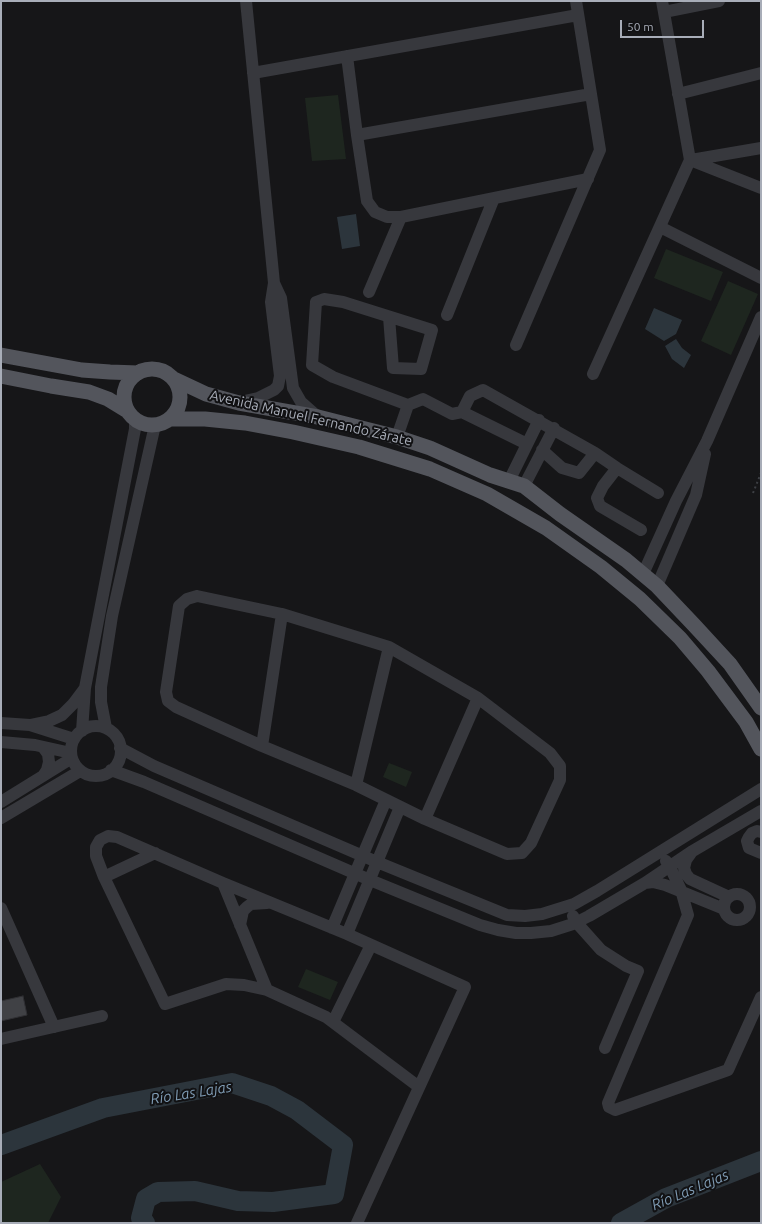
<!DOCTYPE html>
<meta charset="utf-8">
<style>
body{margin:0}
#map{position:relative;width:762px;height:1224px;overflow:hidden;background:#161618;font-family:Ubuntu,sans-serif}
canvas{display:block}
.frame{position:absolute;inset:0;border:2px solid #a8adb8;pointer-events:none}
.scale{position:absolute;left:620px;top:20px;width:84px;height:18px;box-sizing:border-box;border:2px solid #a8adb8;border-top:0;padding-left:5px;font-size:12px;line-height:14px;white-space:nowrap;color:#a8adb8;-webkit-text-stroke:3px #111113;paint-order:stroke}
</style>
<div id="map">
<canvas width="762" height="1224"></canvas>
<div class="frame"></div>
<div class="scale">50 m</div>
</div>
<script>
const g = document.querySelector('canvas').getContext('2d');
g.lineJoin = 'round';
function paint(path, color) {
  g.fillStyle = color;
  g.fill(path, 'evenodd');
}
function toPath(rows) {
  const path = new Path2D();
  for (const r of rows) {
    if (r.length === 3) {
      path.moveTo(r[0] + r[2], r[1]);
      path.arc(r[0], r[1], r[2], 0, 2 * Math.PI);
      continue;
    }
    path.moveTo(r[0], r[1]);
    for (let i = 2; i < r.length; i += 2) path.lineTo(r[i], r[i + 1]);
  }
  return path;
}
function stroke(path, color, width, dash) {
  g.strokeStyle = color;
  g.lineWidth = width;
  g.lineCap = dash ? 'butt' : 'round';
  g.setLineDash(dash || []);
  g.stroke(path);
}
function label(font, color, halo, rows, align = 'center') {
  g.font = font + ' Ubuntu,sans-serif';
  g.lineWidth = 4;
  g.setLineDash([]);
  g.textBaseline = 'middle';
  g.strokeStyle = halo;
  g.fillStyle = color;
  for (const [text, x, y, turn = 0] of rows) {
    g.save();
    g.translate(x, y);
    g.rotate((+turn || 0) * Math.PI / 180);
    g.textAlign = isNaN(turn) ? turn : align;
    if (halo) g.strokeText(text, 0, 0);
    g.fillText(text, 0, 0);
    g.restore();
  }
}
paint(toPath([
 [338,95,346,159,312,161,305,98],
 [666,249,723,272,711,301,654,278],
 [728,281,758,294,731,355,701,341],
 [389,763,412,772,406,787,383,777],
 [306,969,338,982,330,1000,298,987],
 [40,1164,61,1197,48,1223,1,1223,1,1182]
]), '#1e261f');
paint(toPath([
 [356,214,360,246,342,249,337,217],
 [654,308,682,320,676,334,664,341,645,329],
 [676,339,682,348,691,355,684,368,672,359,665,346]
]), '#2c353c');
stroke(toPath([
 [1,1145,103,1108,232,1083,271,1096,297,1110,343,1145,334,1194,273,1202,238,1201,195,1191,158,1192,146,1199,141,1218,145,1223],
 [621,1223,666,1198,761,1161]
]), '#2c353c', 20);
const building = toPath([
 [23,996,27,1015,1,1021,1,1001,23,996]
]);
paint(building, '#404145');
stroke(building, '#303034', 1);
stroke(toPath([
 [753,493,761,473]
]), '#3d3f44', 2, [2, 3]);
stroke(toPath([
 [664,12,719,1],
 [347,56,357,135,367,201,375,212,387,217,401,217,588,179],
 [253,73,578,15],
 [678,94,761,73],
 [357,135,591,94],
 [690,160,761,188],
 [691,160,761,148],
 [660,227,761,278],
 [274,283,281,298,293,388,301,402,318,417],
 [369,292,401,217],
 [447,315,494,198],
 [389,317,393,368,421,369,432,330,343,302,324,299,316,302,312,365,333,377,408,405],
 [516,345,600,150,576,1],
 [593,374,690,160,662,1],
 [240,402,258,398,274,390,278,386,280,376,271,302,274,283,246,1],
 [462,412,527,444],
 [397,437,408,405,423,399,452,414,462,412,470,396,483,390,595,453,617,468,658,493],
 [542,450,562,468,579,473,595,453],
 [617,468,603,486,597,498,600,506,641,530],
 [509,481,539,420],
 [524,486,554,428],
 [643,574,676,501,707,441,761,317],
 [657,586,696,495,705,454],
 [197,596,282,614,389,647,478,698,550,753,560,766,560,780,531,843,522,853,507,854,425,819,356,785,262,746,176,707,168,701,166,692,179,606,187,599,197,596],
 [1,723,30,725,74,739],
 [30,725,49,721,62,715,73,704,85,688],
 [96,751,25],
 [106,728,101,702,101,687,112,616,155,425],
 [82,731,85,688,135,429,135,420],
 [1,742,35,745,71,753],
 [262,746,282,614],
 [120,748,154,766,377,862,507,915,525,916,542,914,574,904,597,891,761,789],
 [111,770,144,782,370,880,480,925,498,930,516,933,531,933,551,931,573,924,589,916,645,883,691,852,761,811],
 [43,776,47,770,49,762,48,754,43,747],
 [356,785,389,647],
 [1,802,72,758],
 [1,818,80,771],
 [425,819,478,698],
 [761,832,757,831,752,833,749,837,747,841,749,848,761,853],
 [691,853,686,860,684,868,686,874,690,879,729,897],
 [666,861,670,867,681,890,688,915,608,1103,609,1107,615,1110,728,1070,761,997],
 [104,877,155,853],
 [223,883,267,990],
 [645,883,653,882,665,885,724,909],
 [737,907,13],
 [1,908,54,1027],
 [573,916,576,922,601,950,626,966,638,971,605,1048],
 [240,925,243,911,247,907,251,904,267,903],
 [332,928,386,800],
 [347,934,400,807],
 [333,1022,371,945],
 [1,1039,102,1016],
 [357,1223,465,987,347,934,223,883,117,837,108,836,100,840,96,847,96,856,104,877,165,1004,226,984,244,985,267,990,326,1017,419,1087]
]), '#37383d', 12);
stroke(toPath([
 [1,355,82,370,110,372,138,373],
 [152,397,28],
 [1,376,51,386,89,392,108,399,126,410],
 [174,379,206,394,239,403,318,417,397,437,430,448,490,475,524,486,560,514,626,560,657,586,694,625,730,664,761,708],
 [170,419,205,419,245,423,293,432,359,447,430,469,487,494,546,528,601,567,640,599,680,638,708,671,746,722,761,749]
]), '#53555c', 15);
label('14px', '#a8adb8', '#111113', [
 ["Avenida Manuel Fernando Zárate",311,418,13]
]);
label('italic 15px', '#7f9bb3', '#111113', [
 ["Río Las Lajas",191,1093,-9],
 ["Río Las Lajas",690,1190,-23]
]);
</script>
